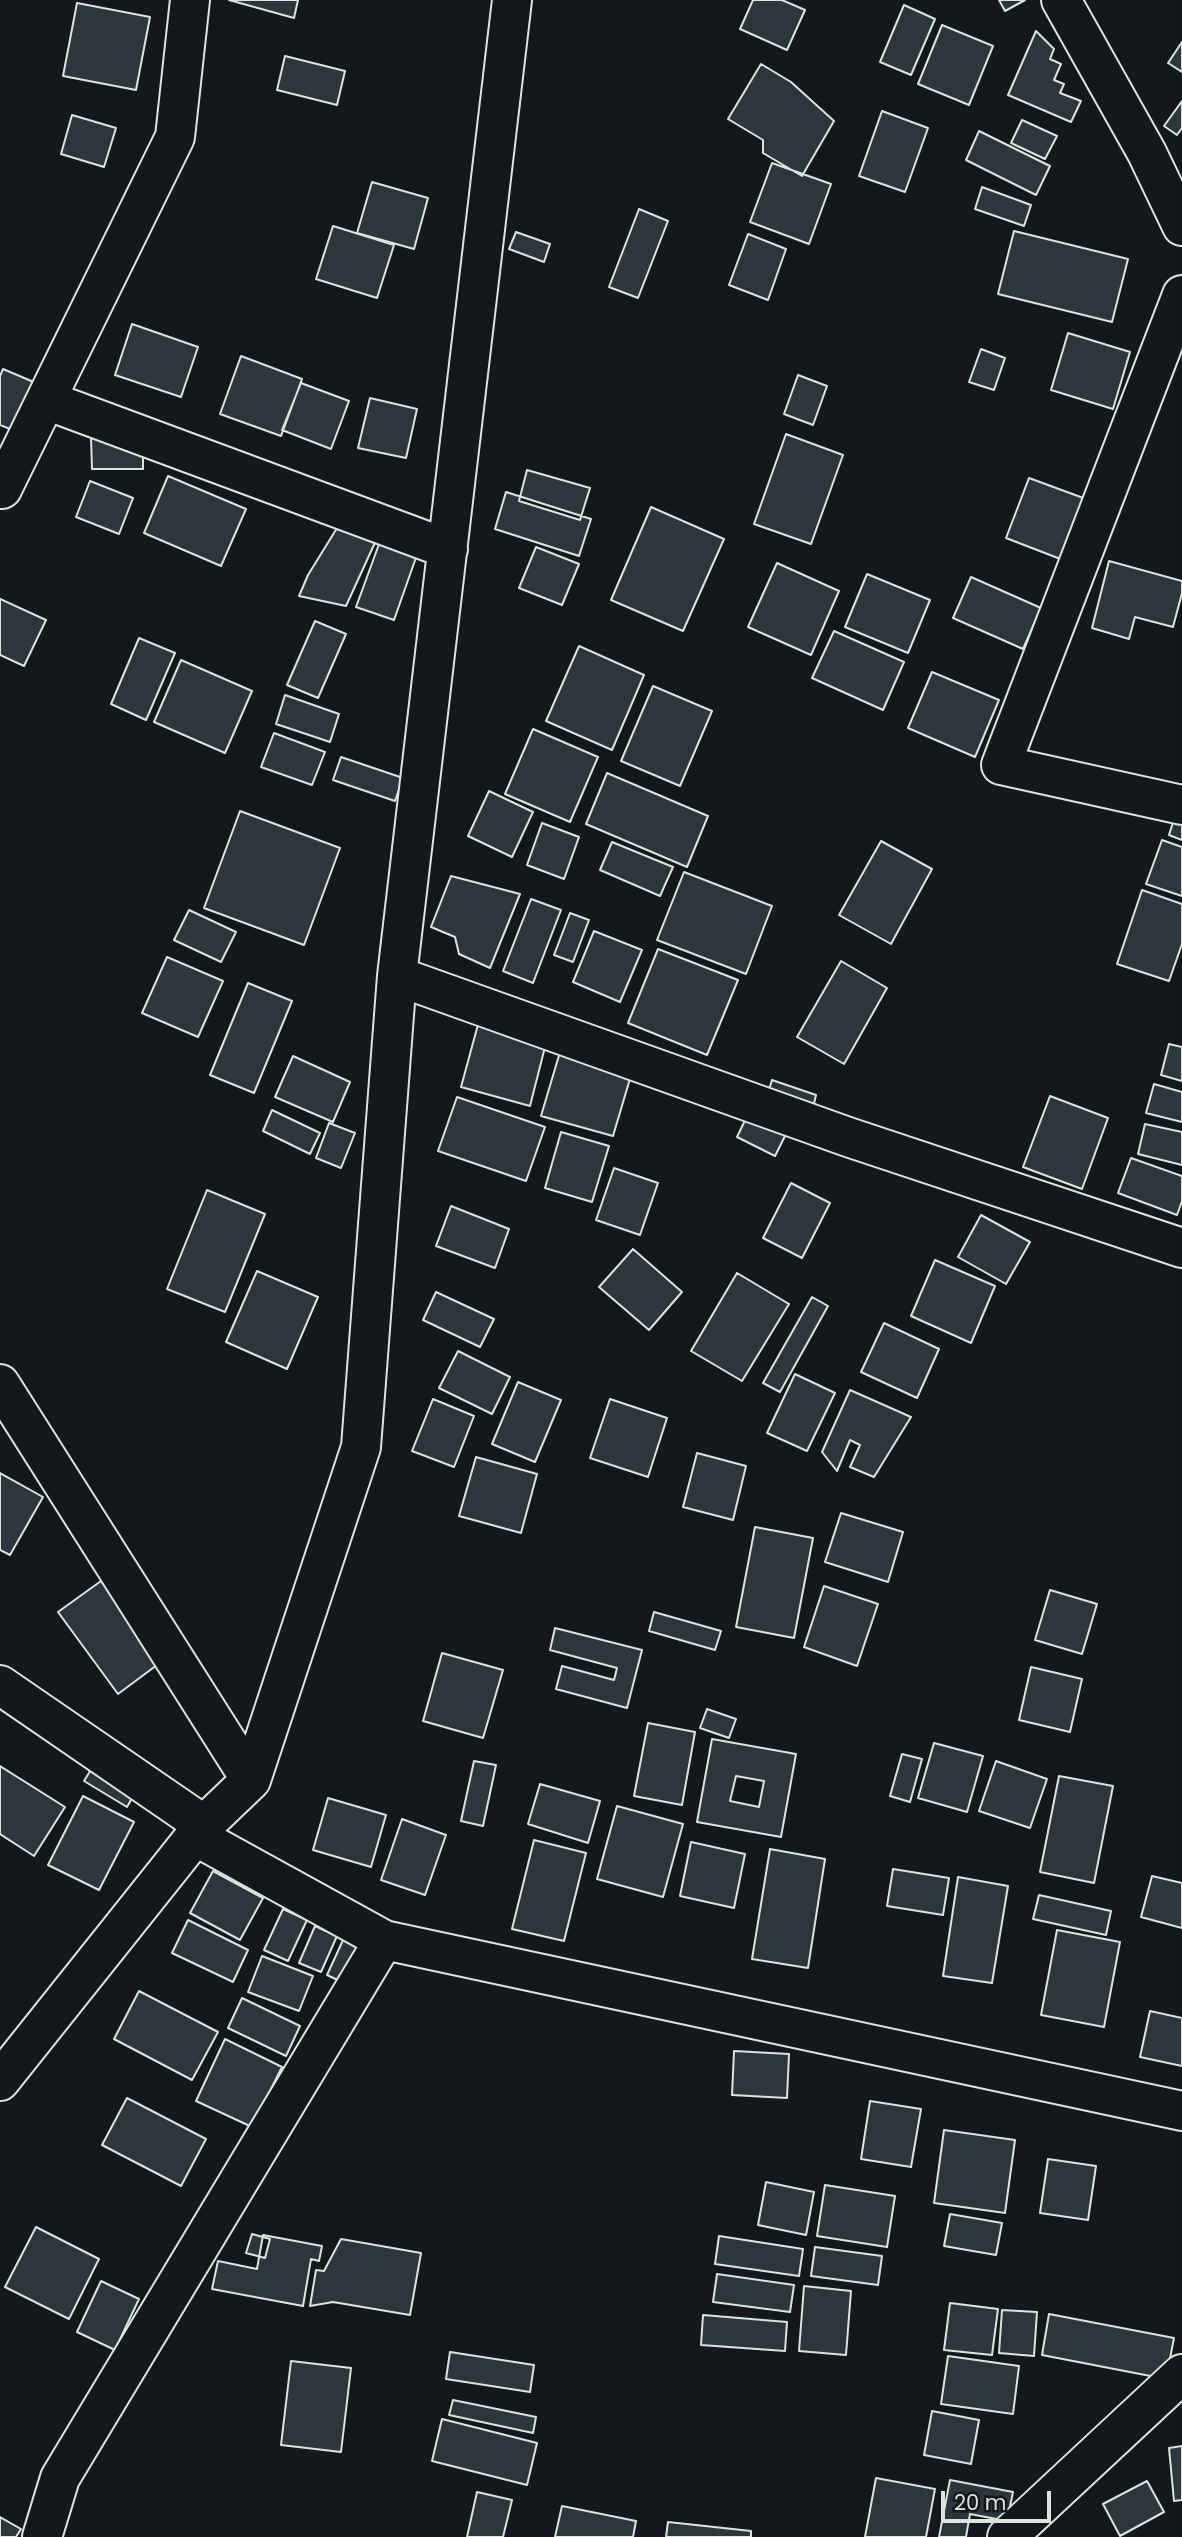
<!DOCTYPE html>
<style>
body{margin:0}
#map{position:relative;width:1182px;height:2537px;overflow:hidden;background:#14181c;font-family:Poppins,sans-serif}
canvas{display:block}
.scale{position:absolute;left:941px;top:2491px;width:110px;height:32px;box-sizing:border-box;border:4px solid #d8e6dc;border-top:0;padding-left:9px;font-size:21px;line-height:24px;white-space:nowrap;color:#d8e6dc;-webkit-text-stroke:5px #14181c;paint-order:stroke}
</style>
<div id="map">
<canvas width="1182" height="2537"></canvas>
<div class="scale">20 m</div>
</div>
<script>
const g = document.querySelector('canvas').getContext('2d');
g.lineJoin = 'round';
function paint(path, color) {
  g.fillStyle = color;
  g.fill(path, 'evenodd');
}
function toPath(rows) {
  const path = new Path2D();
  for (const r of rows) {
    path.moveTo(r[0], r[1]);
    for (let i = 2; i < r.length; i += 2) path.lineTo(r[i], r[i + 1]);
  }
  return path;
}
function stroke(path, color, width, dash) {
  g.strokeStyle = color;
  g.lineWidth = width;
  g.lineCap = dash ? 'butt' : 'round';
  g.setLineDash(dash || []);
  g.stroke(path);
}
const building = toPath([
 [229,0,298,0,294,18,229,0],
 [753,0,782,0,805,10,787,50,740,29,753,0],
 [999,0,1025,0,1005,11,999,0],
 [77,3,150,17,136,90,63,76,77,3],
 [904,5,935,19,911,75,880,62,904,5],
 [942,25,993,46,969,105,918,84,942,25],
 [1036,31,1054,49,1050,59,1061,64,1054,80,1064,84,1060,93,1081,101,1071,122,1008,95,1036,31],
 [1182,42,1182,72,1168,63,1182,42],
 [285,56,345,71,337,105,277,90,285,56],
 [761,64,791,82,834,121,802,176,763,153,763,140,728,119,761,64],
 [1182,101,1182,128,1177,135,1164,126,1182,101],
 [882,111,928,128,905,192,859,176,882,111],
 [72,115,116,128,104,167,61,154,72,115],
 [1022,120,1057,136,1045,159,1011,143,1022,120],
 [979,131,1050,166,1036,195,966,160,979,131],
 [772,163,831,184,809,244,750,222,772,163],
 [372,182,428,198,414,249,357,233,372,182],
 [982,187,1031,205,1024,226,975,209,982,187],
 [639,209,668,221,638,298,609,287,639,209],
 [333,226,394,245,377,298,316,279,333,226],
 [1014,231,1128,259,1112,322,998,294,1014,231],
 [516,232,550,244,544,262,509,249,516,232],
 [748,234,786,249,768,300,729,285,748,234],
 [132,324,198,347,181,397,115,375,132,324],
 [1068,333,1130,352,1113,409,1051,390,1068,333],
 [981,349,1005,358,994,390,969,382,981,349],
 [241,356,302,379,281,436,220,414,241,356],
 [3,369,36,383,15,431,0,425,0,376,3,369],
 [798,375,827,386,813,425,784,414,798,375],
 [301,383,349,401,331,449,282,430,301,383],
 [370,398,417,409,406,458,358,448,370,398],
 [786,434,843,455,811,544,754,524,786,434],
 [91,438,143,438,143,469,92,469,91,438],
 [527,470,590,488,580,520,519,501,527,470],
 [168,476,246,509,221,566,144,533,168,476],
 [1029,478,1086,499,1063,560,1006,538,1029,478],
 [90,481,133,498,119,534,76,517,90,481],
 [506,492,591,519,579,556,495,529,506,492],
 [651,507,724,539,683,631,611,600,651,507],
 [342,520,378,536,346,606,299,596,308,575,342,520],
 [382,536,419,549,394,620,356,607,382,536],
 [536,547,579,564,562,605,519,588,536,547],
 [1109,561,1182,581,1182,593,1173,627,1135,617,1129,639,1092,628,1109,561],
 [777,563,839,591,811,655,748,627,777,563],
 [867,574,930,600,908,653,845,627,867,574],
 [971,577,1041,608,1023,649,953,618,971,577],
 [0,599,46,620,24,666,0,655,0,599],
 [315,621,346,634,318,698,287,685,315,621],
 [834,631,904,662,883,710,812,678,834,631],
 [139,638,175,653,146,720,111,704,139,638],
 [579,646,644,675,612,750,546,721,579,646],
 [181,660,252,691,225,753,154,722,181,660],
 [932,672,999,700,975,757,908,728,932,672],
 [653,686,712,711,680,786,621,761,653,686],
 [285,695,339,714,330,742,276,724,285,695],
 [533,729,598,757,570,822,505,794,533,729],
 [274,733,325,752,312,785,261,767,274,733],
 [341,757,403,778,395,801,333,780,341,757],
 [607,773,708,816,687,867,586,824,607,773],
 [489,791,533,812,512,857,468,836,489,791],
 [240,811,340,848,304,945,204,908,240,811],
 [1174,819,1182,822,1182,840,1169,835,1174,819],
 [542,823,579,837,564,879,527,865,542,823],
 [1162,840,1182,847,1182,896,1146,884,1162,840],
 [881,841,932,869,891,944,839,915,881,841],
 [612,842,673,867,660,896,600,870,612,842],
 [684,872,772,906,746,974,657,940,684,872],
 [451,876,520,894,490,968,459,954,455,937,431,927,451,876],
 [1142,890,1182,904,1182,944,1169,981,1117,964,1142,890],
 [531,899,561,910,533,983,503,971,531,899],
 [189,910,236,932,221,962,174,940,189,910],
 [570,913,589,920,573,962,554,955,570,913],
 [594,931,642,950,620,1002,573,982,594,931],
 [658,949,738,980,707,1055,628,1023,658,949],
 [167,957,223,981,198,1037,142,1013,167,957],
 [841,961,887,988,844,1064,797,1037,841,961],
 [248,983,292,1001,254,1093,210,1075,248,983],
 [479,1021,547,1039,530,1106,461,1087,479,1021],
 [1169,1044,1182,1047,1182,1081,1161,1075,1169,1044],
 [560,1052,632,1072,613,1136,541,1116,560,1052],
 [293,1056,350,1082,333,1122,275,1097,293,1056],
 [772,1080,816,1095,813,1108,768,1093,772,1080],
 [1154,1084,1182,1092,1182,1122,1146,1113,1154,1084],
 [1050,1096,1108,1118,1082,1189,1023,1167,1050,1096],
 [457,1097,545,1127,526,1181,438,1151,457,1097],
 [751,1108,789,1128,775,1156,737,1137,751,1108],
 [272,1110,320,1133,310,1154,263,1131,272,1110],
 [329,1123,355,1133,341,1168,316,1158,329,1123],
 [1145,1124,1182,1132,1182,1165,1138,1154,1145,1124],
 [561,1132,609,1146,592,1202,545,1188,561,1132],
 [1131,1158,1182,1176,1182,1201,1177,1215,1118,1193,1131,1158],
 [614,1168,658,1183,640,1235,596,1220,614,1168],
 [791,1183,830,1203,802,1258,763,1238,791,1183],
 [207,1190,265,1214,225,1312,167,1289,207,1190],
 [451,1206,509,1229,495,1268,436,1246,451,1206],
 [981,1215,1030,1242,1006,1284,958,1257,981,1215],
 [633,1249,682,1292,649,1330,599,1287,633,1249],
 [935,1260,995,1286,971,1343,911,1316,935,1260],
 [257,1271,318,1297,287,1369,226,1342,257,1271],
 [737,1273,789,1304,742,1381,691,1351,737,1273],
 [436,1292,494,1319,480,1347,423,1320,436,1292],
 [812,1297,828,1306,780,1392,763,1383,812,1297],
 [884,1323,939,1349,917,1398,861,1372,884,1323],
 [458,1351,510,1377,492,1414,439,1388,458,1351],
 [795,1374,835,1393,807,1451,767,1433,795,1374],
 [518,1382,561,1400,535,1462,492,1444,518,1382],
 [850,1390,911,1417,874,1477,850,1467,860,1445,850,1440,837,1471,822,1452,850,1390],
 [433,1399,474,1416,454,1467,412,1451,433,1399],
 [610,1399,667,1418,648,1477,590,1458,610,1399],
 [697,1453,746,1466,733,1520,683,1507,697,1453],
 [476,1457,537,1474,521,1533,459,1516,476,1457],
 [0,1473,43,1497,10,1555,0,1550,0,1473],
 [841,1513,903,1532,888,1582,825,1562,841,1513],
 [755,1527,813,1538,794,1638,736,1627,755,1527],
 [101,1581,161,1662,118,1694,58,1612,101,1581],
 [824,1586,878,1604,857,1666,804,1647,824,1586],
 [1050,1590,1097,1604,1082,1654,1035,1640,1050,1590],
 [654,1612,721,1631,715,1650,649,1631,654,1612],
 [555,1628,642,1650,627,1708,556,1689,562,1666,614,1680,617,1668,550,1650,555,1628],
 [442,1653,503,1670,483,1738,423,1721,442,1653],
 [1031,1667,1082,1679,1070,1732,1019,1720,1031,1667],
 [707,1709,736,1719,729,1738,700,1728,707,1709],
 [648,1723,695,1732,682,1805,634,1796,648,1723],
 [712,1739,796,1754,781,1837,697,1822,712,1739],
 [736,1776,764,1781,759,1807,730,1801,736,1776],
 [934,1743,983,1756,967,1812,918,1798,934,1743],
 [902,1754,922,1759,910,1802,890,1796,902,1754],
 [98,1758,140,1784,127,1807,84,1781,98,1758],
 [474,1761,496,1765,483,1826,461,1821,474,1761],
 [996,1761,1047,1779,1030,1828,979,1811,996,1761],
 [0,1766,65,1807,34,1856,0,1834,0,1766],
 [1059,1776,1113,1786,1094,1883,1040,1872,1059,1776],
 [540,1784,600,1801,588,1843,528,1824,540,1784],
 [83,1796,134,1822,99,1890,48,1865,83,1796],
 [328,1798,386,1815,371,1867,313,1850,328,1798],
 [617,1806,683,1824,663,1897,597,1879,617,1806],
 [402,1819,446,1835,425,1895,381,1880,402,1819],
 [534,1840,586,1853,564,1941,512,1929,534,1840],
 [691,1842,745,1854,734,1908,680,1896,691,1842],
 [770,1849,825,1859,808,1968,752,1959,770,1849],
 [893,1869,949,1878,943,1915,887,1906,893,1869],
 [213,1871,263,1898,240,1940,190,1913,213,1871],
 [1152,1876,1182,1883,1182,1928,1141,1917,1152,1876],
 [958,1877,1008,1886,992,1983,943,1976,958,1877],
 [1039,1895,1111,1911,1106,1935,1033,1919,1039,1895],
 [283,1909,307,1920,288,1961,264,1950,283,1909],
 [188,1920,248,1950,233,1982,172,1953,188,1920],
 [315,1926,337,1936,321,1972,299,1963,315,1926],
 [1057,1930,1120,1942,1104,2027,1041,2015,1057,1930],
 [344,1938,359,1945,342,1982,327,1975,344,1938],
 [262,1956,313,1976,299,2011,248,1992,262,1956],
 [139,1991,218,2032,192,2080,114,2039,139,1991],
 [242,1998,300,2026,286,2056,228,2028,242,1998],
 [1150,2011,1182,2018,1182,2066,1140,2057,1150,2011],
 [225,2039,282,2067,252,2127,196,2101,225,2039],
 [734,2051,789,2054,787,2098,732,2095,734,2051],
 [127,2098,206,2139,181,2186,102,2145,127,2098],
 [870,2101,921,2109,911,2167,861,2159,870,2101],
 [944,2130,1015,2140,1005,2213,934,2203,944,2130],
 [1048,2159,1096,2166,1088,2220,1040,2213,1048,2159],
 [766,2182,814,2192,806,2235,758,2225,766,2182],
 [825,2185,895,2196,887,2247,817,2236,825,2185],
 [950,2214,1002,2223,996,2255,944,2246,950,2214],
 [36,2227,99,2259,69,2319,5,2287,36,2227],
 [252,2234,270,2239,265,2258,246,2253,252,2234],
 [263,2235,322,2246,319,2261,311,2259,303,2306,212,2289,218,2261,257,2269,263,2235],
 [719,2236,803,2249,799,2276,715,2264,719,2236],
 [341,2239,421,2253,410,2315,333,2302,310,2306,316,2270,324,2271,341,2239],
 [815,2247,882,2256,878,2285,811,2276,815,2247],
 [717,2274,794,2285,790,2312,713,2302,717,2274],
 [101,2281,139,2299,115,2350,77,2332,101,2281],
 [804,2286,851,2291,846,2355,799,2351,804,2286],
 [950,2303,998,2309,992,2355,944,2350,950,2303],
 [1002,2310,1037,2312,1034,2356,999,2353,1002,2310],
 [1049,2314,1174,2338,1166,2379,1042,2355,1049,2314],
 [703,2315,787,2322,785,2351,701,2345,703,2315],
 [450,2352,534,2365,530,2392,446,2379,450,2352],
 [948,2356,1019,2366,1013,2414,941,2404,948,2356],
 [291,2361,351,2368,341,2452,281,2445,291,2361],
 [453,2400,536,2417,533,2433,449,2415,453,2400],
 [932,2411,979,2420,971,2464,924,2455,932,2411],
 [442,2419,537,2443,527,2485,432,2461,442,2419],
 [1182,2446,1182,2500,1174,2501,1169,2448,1182,2446],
 [876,2478,935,2489,926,2537,865,2537,876,2478],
 [950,2480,1013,2492,1007,2521,970,2514,966,2537,939,2537,950,2480],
 [1147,2481,1164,2512,1120,2536,1103,2504,1147,2481],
 [477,2492,512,2500,503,2537,467,2537,477,2492],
 [562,2506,636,2521,633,2537,555,2537,562,2506],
 [0,2517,21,2529,16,2537,0,2537,0,2517],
 [668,2522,751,2531,751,2537,666,2537,668,2522]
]);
paint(building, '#2c363c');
stroke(building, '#d8e6dc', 2);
const minor = toPath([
 [1061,0,1147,153,1182,226],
 [1182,295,1001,765,1182,805],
 [46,400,448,549],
 [0,488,2,489,175,137,190,0],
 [397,976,848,1137,1182,1248],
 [0,1384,251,1780],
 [0,1685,204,1825],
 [197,1837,384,1940,1182,2111],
 [0,2081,204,1825,251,1780,361,1447,397,976,512,0],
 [42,2537,60,2478,384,1940],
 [1007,2537,1182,2374]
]);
stroke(minor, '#d8e6dc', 42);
stroke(minor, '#14181c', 38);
</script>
